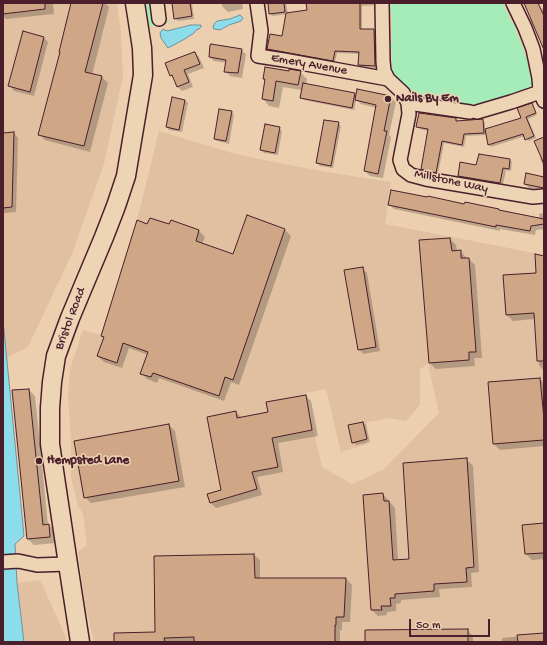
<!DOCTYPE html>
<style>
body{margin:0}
#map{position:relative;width:547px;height:645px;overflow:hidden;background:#ebcfae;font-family:"Gochi Hand",sans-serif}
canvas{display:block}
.frame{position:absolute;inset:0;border:4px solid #4a1f2b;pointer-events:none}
.scale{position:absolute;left:409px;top:619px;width:81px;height:18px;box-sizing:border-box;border:2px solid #4a1f2b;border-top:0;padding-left:5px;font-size:12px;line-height:14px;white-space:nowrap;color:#4a1f2b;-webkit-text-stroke:3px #edd4b5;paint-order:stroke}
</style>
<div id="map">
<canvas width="547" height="645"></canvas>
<div class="frame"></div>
<div class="scale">50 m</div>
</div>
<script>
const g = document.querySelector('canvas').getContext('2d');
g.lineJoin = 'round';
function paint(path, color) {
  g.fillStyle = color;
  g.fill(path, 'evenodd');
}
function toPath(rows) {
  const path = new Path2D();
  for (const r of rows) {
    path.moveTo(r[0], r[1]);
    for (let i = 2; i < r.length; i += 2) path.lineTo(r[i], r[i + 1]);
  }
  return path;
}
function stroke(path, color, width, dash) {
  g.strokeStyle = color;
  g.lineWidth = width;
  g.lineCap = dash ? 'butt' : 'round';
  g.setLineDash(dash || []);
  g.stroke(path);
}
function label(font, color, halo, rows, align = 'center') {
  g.font = font + ' "Gochi Hand",sans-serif';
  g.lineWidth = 3;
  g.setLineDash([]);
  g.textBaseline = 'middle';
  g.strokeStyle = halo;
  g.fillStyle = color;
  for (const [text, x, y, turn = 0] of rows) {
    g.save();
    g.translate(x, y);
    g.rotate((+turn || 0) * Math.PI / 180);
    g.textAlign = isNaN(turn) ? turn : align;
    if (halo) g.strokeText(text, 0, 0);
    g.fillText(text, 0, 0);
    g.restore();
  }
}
paint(toPath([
 [3,3,117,3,121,33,123,76,104,164,72,254,28,347,5,359,3,333],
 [159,131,232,153,269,161,332,173,391,182,385,224,509,248,544,255,544,642,94,642,86,608,78,552,87,545,83,514,78,506,71,477,71,440,68,396,70,369,83,330,101,335,137,220],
 [428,364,439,413,383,470,352,484,322,467,305,393,326,389,341,452,367,444,367,422,390,418,406,421,420,405,420,369],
 [40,580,65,635,66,642,24,642,17,583]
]), '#e0c0a0');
paint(toPath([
 [144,3,152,3,155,23,176,21,148,27],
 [392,3,503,3,512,23,516,23,517,26,515,29,523,47,525,56,529,56,529,58,527,60,531,79,534,80,535,83,532,84,531,92,527,93,524,91,509,95,507,100,478,108,443,104,441,101,418,97,415,100,413,99,408,89,396,76,393,72,390,73,389,69,392,68,392,49,389,47,389,44,392,42,392,13,388,12,388,9,391,7]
]), '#a6ecb8');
const water = toPath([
 [240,15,243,18,241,21,229,25,220,30,214,29,213,28,214,24,217,21,230,19,240,15],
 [191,25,201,25,201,27,199,29,196,30,194,33,183,40,168,48,161,38,160,33,163,29,167,31,191,25],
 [3,320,24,536,15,544,17,583,24,642,3,642,3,320]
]);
paint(water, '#8cdce9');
stroke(water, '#72909d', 1);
paint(toPath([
 [3,3,53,3,54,14,6,19,3,16],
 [72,3,105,3,109,7,92,75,102,77,108,83,90,152,45,140,39,134,61,52],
 [173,3,192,3,194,19,178,21,175,18],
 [222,3,242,3,243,9,228,12,222,6],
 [269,3,286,3,288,14,308,11,307,3,376,3,376,5,362,6,362,30,374,30,376,32,377,68,361,67,359,65,360,54,337,53,335,62,271,51,268,49,283,37,287,14,273,16,270,14],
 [525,3,538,3,541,9,544,8,544,44],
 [23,33,44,38,48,42,34,96,14,91,10,86],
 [241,50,246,54,242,78,230,76,225,71,227,63,214,61,210,57],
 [195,53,199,57,204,68,188,74,193,87,182,91,178,87,174,79,171,75],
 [289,72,300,72,307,79,306,85,354,94,357,96,391,97,396,102,389,135,391,137,383,178,370,176,365,171,376,108,361,104,356,100,354,110,304,100,301,98,302,90,283,87,279,108,269,106,263,99,266,80,264,78],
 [185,100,188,103,182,132,169,130,167,127],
 [532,104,534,107,537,115,528,119,536,138,529,141,525,136,491,147,489,144,487,135,466,136,464,147,444,143,438,174,424,172,422,169,428,131,420,129,418,127,456,119,459,122,482,120,485,123,485,130,522,119],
 [232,112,234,115,229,144,217,141,215,139],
 [338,123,341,126,333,168,320,166,317,163],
 [279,128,282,131,278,155,264,153,261,150],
 [14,133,18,138,16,212,3,213,3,134],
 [544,138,544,169,540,158,542,157],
 [510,160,512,162,511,171,506,170,503,185,461,178,459,176,477,167],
 [544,178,544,191,529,188,525,184],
 [389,204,540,219,539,214,544,213,544,229,536,230,535,235,500,229,500,231,394,209],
 [247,217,285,230,291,236,239,385,231,382,224,401,159,378,157,383,147,379,141,373,148,355,129,348,122,368,104,362,98,356,105,338,102,335,148,225,170,226,172,222,199,231,205,237,202,244,234,255],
 [450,239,456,245,457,251,460,251,466,257,466,259,469,259,475,265,482,358,474,358,475,366,436,369,430,363,420,241],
 [544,257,544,371,539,365,535,319,513,321,507,315,504,276,537,273],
 [362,268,367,273,380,351,363,354,359,349],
 [540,379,544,383,544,446,500,450,494,444],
 [29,390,35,396,48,525,49,525,55,531,56,543,34,545,28,539,13,391],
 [306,396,311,401,318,436,278,443,283,472,257,477,262,495,216,508,211,503,222,491,236,412,242,418,269,413],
 [363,423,366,425,370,442,356,445,353,442],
 [169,425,175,431,185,487,91,503,85,497],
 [467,460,473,466,479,572,471,573,472,587,439,589,440,597,401,600,401,603,396,604,396,611,387,612,387,615,378,616,372,610,383,494,395,508,398,561,410,560],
 [544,524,544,559,532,560,526,554],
 [254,555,260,560,260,579,346,579,352,585,350,622,342,622,342,630,340,630,340,642,115,642,156,633],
 [467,630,473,636,473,642,366,642],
 [544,634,544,642,502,642,502,638]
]), '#0003');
const building = toPath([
 [3,3,45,3,45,9,3,14,3,3],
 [71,3,103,3,85,72,102,76,84,146,38,135,60,52,59,52,71,3],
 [172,3,190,3,192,16,174,19,172,3],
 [268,3,284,3,285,12,269,14,268,3],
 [306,3,360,3,360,29,374,29,375,66,358,65,359,52,335,51,333,61,267,49,270,34,282,36,286,13,307,10,306,3],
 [524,3,538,3,544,16,544,50,524,3],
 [23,31,44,37,30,92,8,86,23,31],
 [211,44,242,49,238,73,224,72,226,60,209,57,210,45,211,44],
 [194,52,195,52,200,64,184,70,189,82,177,87,172,75,170,76,165,63,194,52],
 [265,67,289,71,289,69,301,71,298,85,276,81,273,101,262,99,265,79,263,79,265,67],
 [303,83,355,93,352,108,300,98,303,83],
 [357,89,391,96,384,131,387,131,378,174,364,171,376,105,355,100,357,89],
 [172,97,185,100,179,130,166,127,172,97],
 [532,103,536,113,526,117,534,136,525,140,523,134,488,145,485,129,521,118,517,108,532,103],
 [219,109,232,111,226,141,214,139,219,109],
 [419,113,456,118,456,121,483,119,484,133,464,134,462,145,442,141,436,173,421,169,428,129,416,127,419,113],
 [324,120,339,122,331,166,316,163,324,120],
 [265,124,280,127,275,153,260,150,265,124],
 [14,132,12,207,3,208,3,133,14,132],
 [544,137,544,164,534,141,544,137],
 [479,154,510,159,509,169,503,168,500,183,458,176,460,162,476,165,479,154],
 [526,173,544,177,544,188,524,184,526,173],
 [391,190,427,197,428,196,464,204,465,202,499,209,499,210,544,219,544,224,531,226,530,231,496,225,496,227,388,205,391,190],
 [247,215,285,229,233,380,225,377,219,396,153,373,151,377,140,374,148,352,123,343,117,363,97,356,104,337,101,336,137,220,147,224,150,218,169,224,171,220,199,230,196,241,233,254,247,215],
 [450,238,452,251,461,250,461,258,469,258,476,352,469,352,469,360,429,363,419,240,450,238],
 [535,254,544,256,544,361,537,361,534,313,506,315,503,275,536,273,535,254],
 [363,267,376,347,358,350,344,270,363,267],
 [540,378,544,419,544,440,493,444,488,382,540,378],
 [29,389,43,525,49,524,50,537,27,539,12,390,29,389],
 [306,395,312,430,272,438,278,467,252,472,257,489,210,503,207,494,221,490,207,417,236,411,237,418,268,412,266,402,306,395],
 [363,422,367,439,352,443,348,425,363,422],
 [169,424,179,481,84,498,74,441,169,424],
 [467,458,474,567,466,568,467,582,434,584,434,591,395,594,395,598,390,598,391,606,381,606,382,610,371,610,363,495,383,493,384,501,389,501,393,560,409,559,403,463,467,458],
 [544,523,544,553,525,554,522,525,544,523],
 [254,554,255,578,346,578,344,617,336,617,336,625,335,625,335,642,194,642,194,637,164,638,165,642,114,642,114,633,155,632,154,556,254,554],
 [468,629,468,642,365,642,365,630,468,629],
 [544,633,544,642,518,642,517,635,544,633]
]);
paint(building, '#d0a786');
stroke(building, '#4a1f2b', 1);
const street = toPath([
 [157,3,159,19],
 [257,3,261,31,258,56,284,60,388,79],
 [382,3,383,61,384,71,388,79,403,93,408,103,409,114,400,160,403,169,411,175,426,179,533,197,544,196],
 [513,3,525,28,533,49,539,78,540,92,544,101],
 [408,103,470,112],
 [477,112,511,102,540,92],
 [3,562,18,561,37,565,68,564]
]);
const secondary = toPath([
 [80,642,68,564,50,444,50,408,52,382,56,356,70,318,104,237,116,206,126,176,143,75,142,48,135,3]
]);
stroke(street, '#4a1f2b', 16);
stroke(secondary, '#4a1f2b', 21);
stroke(street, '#edd4b5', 13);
stroke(secondary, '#edd4b5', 18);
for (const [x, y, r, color] of [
 [388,99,4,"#4a1f2b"],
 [39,461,4,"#4a1f2b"]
]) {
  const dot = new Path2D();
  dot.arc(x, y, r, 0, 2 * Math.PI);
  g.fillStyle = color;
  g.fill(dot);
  stroke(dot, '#edd4b5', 1.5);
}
label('13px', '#4a1f2b', '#edd4b5', [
 ["Emery Avenue",309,65,10],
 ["Millstone Way",451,182,12],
 ["Bristol Road",71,319,-69]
]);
label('bold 13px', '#4a1f2b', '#edd4b5', [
 ["Nails By Em",396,99],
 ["Hempsted Lane",47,461]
], 'left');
</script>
